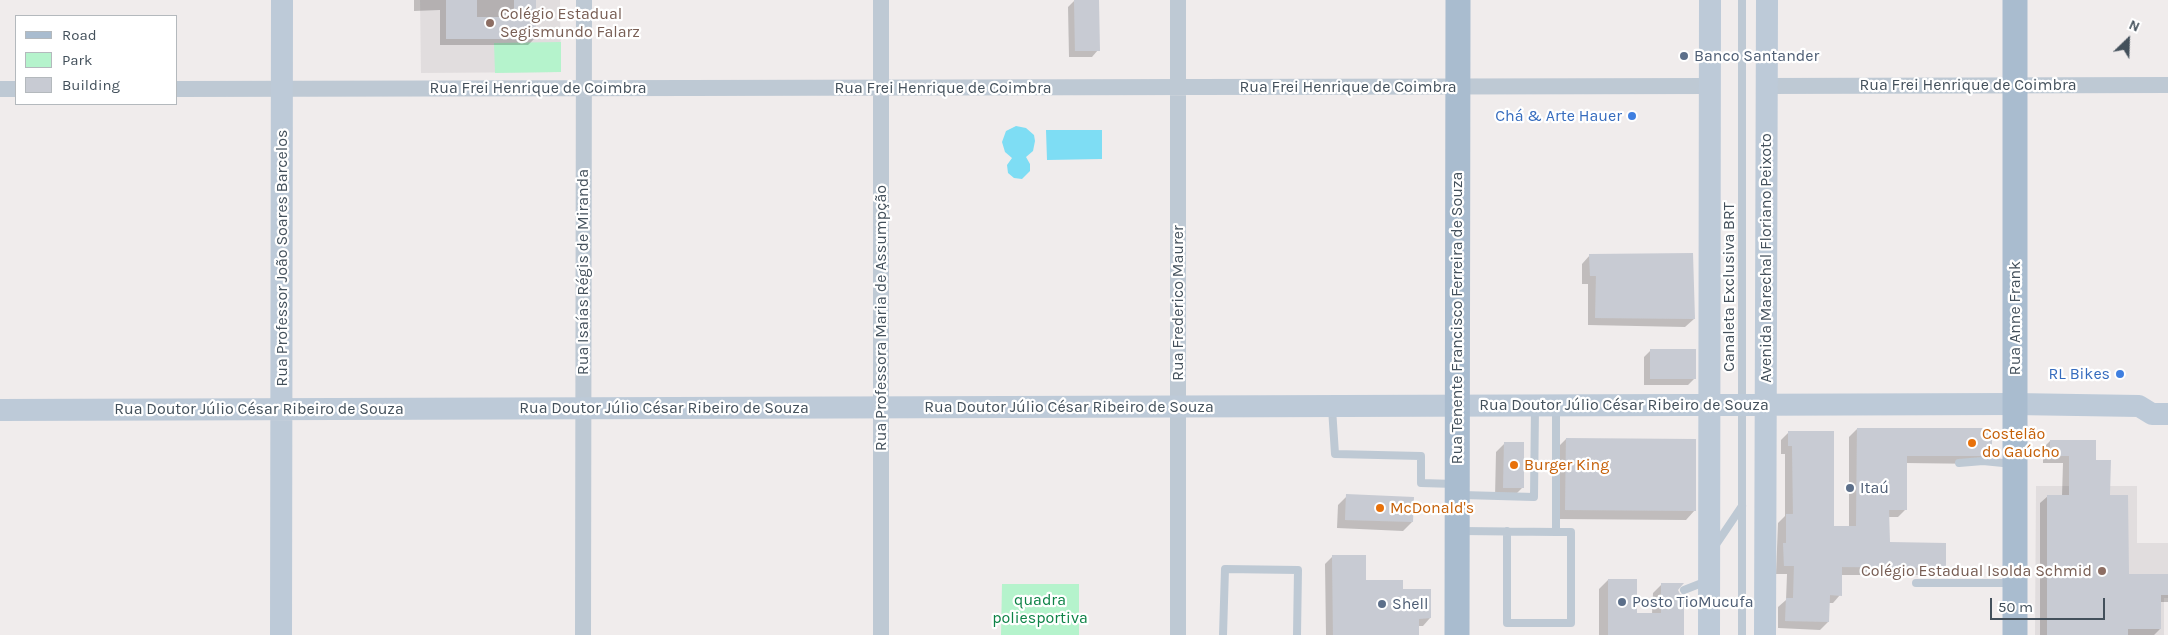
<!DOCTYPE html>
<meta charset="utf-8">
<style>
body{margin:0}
#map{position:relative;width:2168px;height:635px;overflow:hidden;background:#f0ecec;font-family:Karla,sans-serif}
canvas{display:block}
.legend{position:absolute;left:15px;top:15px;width:162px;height:90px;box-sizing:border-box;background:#fff;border:1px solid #b4b9bd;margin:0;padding:6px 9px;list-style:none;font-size:15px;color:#43505b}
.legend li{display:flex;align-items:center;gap:10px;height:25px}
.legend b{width:25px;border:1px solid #b4b9bd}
.north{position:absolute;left:2103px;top:15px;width:50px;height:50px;-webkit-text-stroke:4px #fff;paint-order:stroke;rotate:24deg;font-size:14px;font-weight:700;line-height:20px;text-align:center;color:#43505b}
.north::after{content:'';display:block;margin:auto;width:18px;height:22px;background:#43505b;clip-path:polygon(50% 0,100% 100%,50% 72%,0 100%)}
.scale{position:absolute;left:1990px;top:598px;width:115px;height:22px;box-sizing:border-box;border:2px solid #43505b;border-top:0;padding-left:6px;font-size:15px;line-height:18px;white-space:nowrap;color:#43505b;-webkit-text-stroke:4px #fff;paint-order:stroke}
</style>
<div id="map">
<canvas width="2168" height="635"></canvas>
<ul class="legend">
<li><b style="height:6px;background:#a9bccf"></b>Road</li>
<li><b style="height:14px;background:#b5f3cc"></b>Park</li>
<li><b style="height:14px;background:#c8cbd3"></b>Building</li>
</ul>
<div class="north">N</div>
<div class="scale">50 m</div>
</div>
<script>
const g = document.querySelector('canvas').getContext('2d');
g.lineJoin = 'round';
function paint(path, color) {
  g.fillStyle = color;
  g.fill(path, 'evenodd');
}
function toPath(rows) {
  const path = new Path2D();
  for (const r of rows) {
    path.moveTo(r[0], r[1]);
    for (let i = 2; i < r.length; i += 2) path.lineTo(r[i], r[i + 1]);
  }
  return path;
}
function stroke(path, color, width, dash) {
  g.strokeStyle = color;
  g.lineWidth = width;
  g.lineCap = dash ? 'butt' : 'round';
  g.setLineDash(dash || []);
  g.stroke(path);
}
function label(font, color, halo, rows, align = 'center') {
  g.font = font + ' Karla,sans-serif';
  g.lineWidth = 4.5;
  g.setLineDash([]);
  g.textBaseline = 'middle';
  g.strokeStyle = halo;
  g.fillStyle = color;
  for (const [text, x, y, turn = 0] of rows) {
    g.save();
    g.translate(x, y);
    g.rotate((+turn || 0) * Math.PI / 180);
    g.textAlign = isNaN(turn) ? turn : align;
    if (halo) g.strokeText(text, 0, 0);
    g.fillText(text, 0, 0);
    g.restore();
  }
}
paint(toPath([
 [420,0,560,0,561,72,421,73],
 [2036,486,2137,486,2137,543,2168,543,2168,598,2164,598,2164,635,2035,635]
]), '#e1ddde');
paint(toPath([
 [561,42,561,72,495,73,494,43],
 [1002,584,1079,584,1079,635,1001,635]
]), '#b5f3cc');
paint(toPath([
 [1016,126,1026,128,1034,135,1035,141,1033,151,1026,157,1030,164,1030,171,1022,179,1014,178,1008,173,1007,165,1012,158,1005,152,1002,142,1006,131],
 [1046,130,1102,130,1102,159,1047,160]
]), '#7eddf4');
paint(toPath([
 [414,0,535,0,534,39,528,45,440,45,440,10,414,11],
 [1075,0,1098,0,1098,50,1092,57,1069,57,1068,7],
 [1590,255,1694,319,1685,327,1588,325,1588,284,1582,284,1582,264],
 [1651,350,1695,378,1688,385,1644,385,1644,357],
 [1857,429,1991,456,1983,464,1905,463,1906,509,1898,517,1888,517,1888,543,1944,567,1936,575,1841,575,1840,595,1833,603,1828,603,1828,622,1820,630,1778,628,1778,607,1786,600,1787,574,1776,574,1778,523,1785,516,1785,454,1781,454,1781,440,1789,432,1833,528,1849,528,1849,437],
 [1566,439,1695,510,1686,520,1557,519,1557,448],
 [2050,441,2095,461,2109,496,2127,576,2168,576,2168,602,2160,602,2160,629,2154,635,2040,635,2040,503,2048,496,2062,496,2063,463,2043,463,2043,448],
 [1505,443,1522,488,1513,497,1495,497,1496,452],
 [1347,496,1412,522,1403,531,1337,528,1338,505],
 [1333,556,1365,582,1402,590,1430,618,1423,626,1418,626,1418,635,1326,635,1325,564],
 [1608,580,1636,614,1652,614,1653,593,1662,584,1677,589,1682,635,1599,635,1599,589]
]), '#0003');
paint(toPath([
 [446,0,477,0,477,17,514,17,514,0,536,0,536,39,446,39],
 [1074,0,1099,0,1100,51,1075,51],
 [1693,253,1695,319,1595,318,1596,276,1590,276,1589,254],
 [1650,349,1696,349,1696,379,1650,379],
 [1857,428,1992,428,1992,456,1907,456,1907,510,1889,510,1890,542,1946,543,1946,568,1842,567,1842,596,1830,595,1829,622,1785,621,1786,598,1793,598,1794,566,1784,566,1783,543,1786,543,1786,514,1793,514,1792,446,1788,446,1788,431,1834,431,1834,526,1856,526],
 [1566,438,1696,439,1696,511,1565,510],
 [2050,440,2096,440,2096,460,2111,460,2110,495,2128,495,2129,574,2168,574,2168,595,2161,595,2161,629,2128,629,2128,635,2047,635,2047,495,2069,495,2069,456,2050,456],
 [1504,442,1524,442,1524,488,1503,488],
 [1346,494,1414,497,1413,522,1345,520],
 [1332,555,1366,555,1366,580,1403,580,1403,589,1431,589,1431,618,1419,619,1419,635,1333,635],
 [1608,579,1637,579,1637,613,1661,613,1661,583,1684,583,1678,590,1680,594,1684,596,1684,635,1608,635]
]), '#c8cbd3');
stroke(toPath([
 [1332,408,1335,454,1421,456,1421,483,1455,484],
 [1959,463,1983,461,2013,464],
 [1462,495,1534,497,1535,408],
 [1462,531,1556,532,1556,408],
 [1507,531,1507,623,1571,623,1571,532,1556,532],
 [1715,546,1742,506],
 [1916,583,2013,583],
 [1684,590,1707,581],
 [1223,635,1225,569,1298,570,1297,635],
 [1742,635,1742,0]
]), '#bec9d4', 8);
stroke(toPath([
 [1178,0,1178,635],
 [1767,86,2168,85],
 [0,89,16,89],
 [176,89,1710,86],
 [583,635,584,0],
 [881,635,881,0]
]), '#bec9d4', 16);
stroke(toPath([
 [0,410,2015,404,2139,406,2152,414,2168,414],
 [281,635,282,0],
 [1709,635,1710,0],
 [1765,635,1767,0]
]), '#bdcad8', 22);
stroke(toPath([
 [1457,635,1458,0],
 [2015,635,2015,0]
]), '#a9bccf', 25);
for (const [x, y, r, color] of [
 [490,23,5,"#8d6e63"],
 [1684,56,5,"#5c6f8a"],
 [1632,116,5,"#3f7fe0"],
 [2120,374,5,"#3f7fe0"],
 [1972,443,5,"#e8710a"],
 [1514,465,5,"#e8710a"],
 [1850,488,5,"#5c6f8a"],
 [1380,508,5,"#e8710a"],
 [2102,571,5,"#8d6e63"],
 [1622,602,5,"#5c6f8a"],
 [1382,604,5,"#5c6f8a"]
]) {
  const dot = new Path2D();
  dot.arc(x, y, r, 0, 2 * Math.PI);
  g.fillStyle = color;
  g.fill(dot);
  stroke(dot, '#fff', 2);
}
label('16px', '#785e54', '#fff', [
 ["Colégio Estadual",500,14],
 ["Segismundo Falarz",500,32],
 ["Colégio Estadual Isolda Schmid",2092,571,"right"]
], 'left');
label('16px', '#4e5e75', '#fff', [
 ["Banco Santander",1694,56],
 ["Itaú",1860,488],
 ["Posto TioMucufa",1632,602],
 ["Shell",1392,604]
], 'left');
label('16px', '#43505b', '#fff', [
 ["Rua Frei Henrique de Coimbra",1968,85],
 ["Rua Frei Henrique de Coimbra",1348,87],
 ["Rua Frei Henrique de Coimbra",538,88],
 ["Rua Frei Henrique de Coimbra",943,88],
 ["Rua Professor João Soares Barcelos",282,258,-90],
 ["Avenida Marechal Floriano Peixoto",1766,258,-90],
 ["Rua Isaías Régis de Miranda",583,272,-90],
 ["Canaleta Exclusiva BRT",1729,287,-90],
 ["Rua Frederico Maurer",1178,303,-90],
 ["Rua Professora Maria de Assumpção",881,318,-90],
 ["Rua Tenente Francisco Ferreira de Souza",1457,318,-90],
 ["Rua Anne Frank",2015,318,-90],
 ["Rua Doutor Júlio César Ribeiro de Souza",1624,405],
 ["Rua Doutor Júlio César Ribeiro de Souza",1069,407],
 ["Rua Doutor Júlio César Ribeiro de Souza",664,408],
 ["Rua Doutor Júlio César Ribeiro de Souza",259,409]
]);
label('16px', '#366cbe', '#fff', [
 ["Chá & Arte Hauer",1622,116],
 ["RL Bikes",2110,374]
], 'right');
label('16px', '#c56008', '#fff', [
 ["Costelão",1982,434],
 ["do Gaúcho",1982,452],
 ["Burger King",1524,465],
 ["McDonald's",1390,508]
], 'left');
label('16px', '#0e8347', '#fff', [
 ["quadra",1040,600],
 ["poliesportiva",1040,618]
]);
</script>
